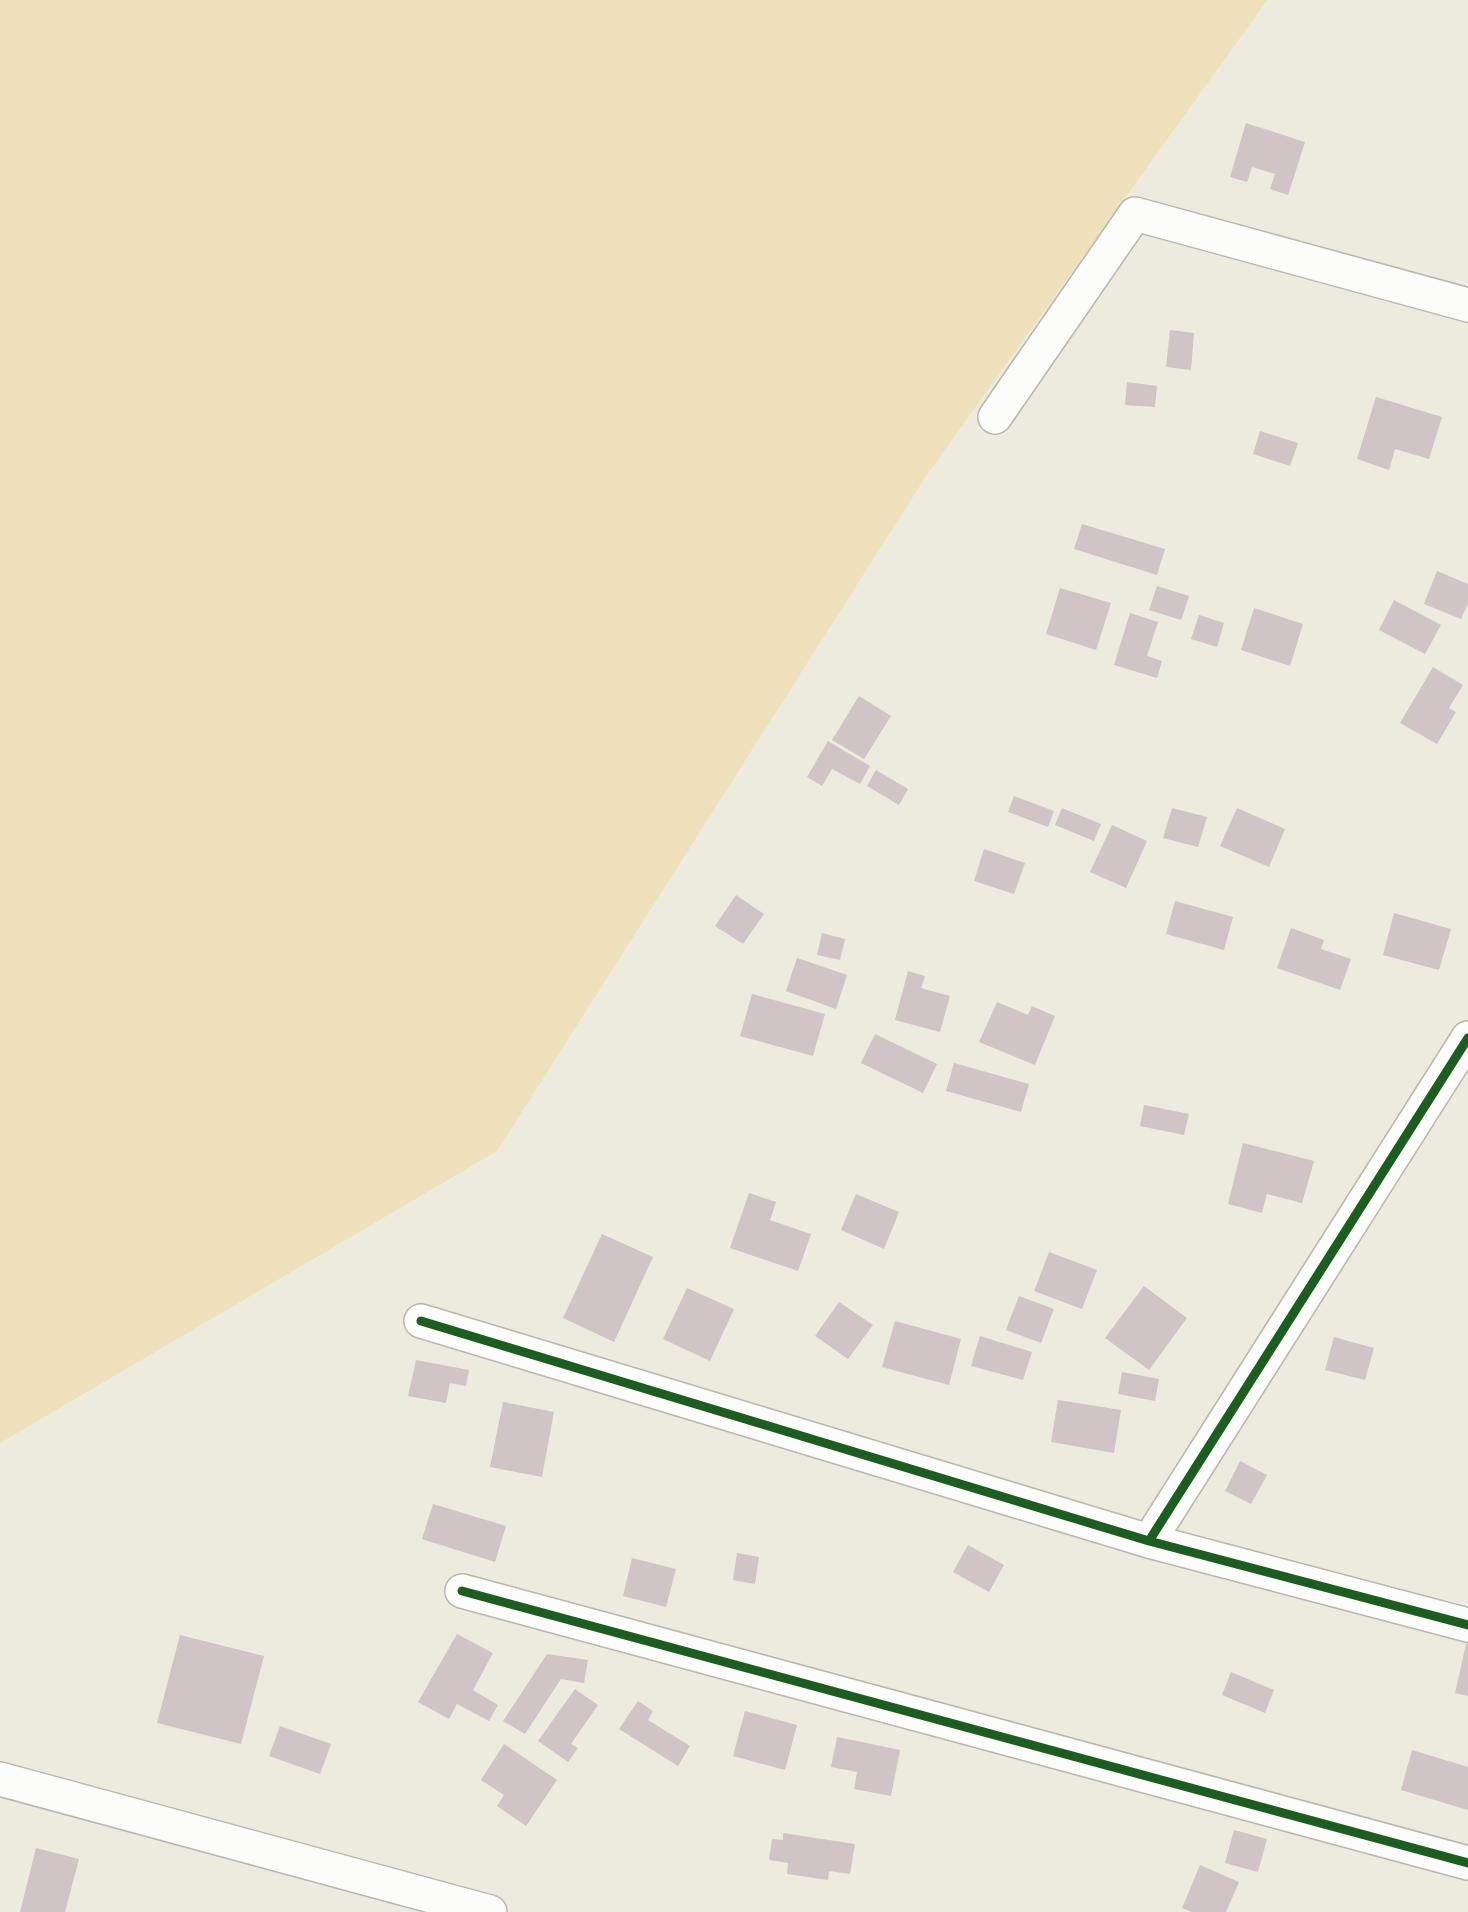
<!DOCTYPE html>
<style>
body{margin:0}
canvas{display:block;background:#edeade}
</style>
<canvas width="1468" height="1912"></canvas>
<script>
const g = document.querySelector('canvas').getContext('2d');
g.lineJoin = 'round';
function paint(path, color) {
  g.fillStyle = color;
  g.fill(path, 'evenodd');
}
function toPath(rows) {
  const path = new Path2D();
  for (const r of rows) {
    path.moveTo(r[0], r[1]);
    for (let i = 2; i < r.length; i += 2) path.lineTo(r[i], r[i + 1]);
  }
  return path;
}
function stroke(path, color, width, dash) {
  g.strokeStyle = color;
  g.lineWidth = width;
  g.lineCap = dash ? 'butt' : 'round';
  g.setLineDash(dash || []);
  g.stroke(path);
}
paint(toPath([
 [0,0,1267,0,926,476,497,1151,0,1443]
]), '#eee1bb');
paint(toPath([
 [1246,123,1305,142,1288,195,1270,189,1275,174,1252,167,1247,182,1230,177],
 [1170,330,1194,333,1191,370,1166,367],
 [1127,382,1157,386,1155,407,1125,405],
 [1376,397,1442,417,1429,459,1395,449,1389,470,1357,459],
 [1260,431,1298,443,1290,466,1253,454],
 [1082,524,1165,549,1157,575,1074,549],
 [1437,571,1468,584,1468,603,1461,619,1424,604],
 [1157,586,1189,596,1181,620,1149,610],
 [1060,588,1111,603,1096,650,1046,634],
 [1394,600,1441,625,1425,654,1379,630],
 [1254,608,1303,624,1290,666,1241,650],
 [1130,613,1158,622,1147,656,1162,661,1157,678,1114,665],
 [1199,615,1224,623,1217,647,1191,639],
 [1433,667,1463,685,1449,708,1456,712,1437,744,1400,723],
 [859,696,891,716,864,759,832,740],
 [828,741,870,766,860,784,832,769,822,786,807,777],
 [876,770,908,789,899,805,867,786],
 [1014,796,1054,811,1048,827,1008,812],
 [1062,808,1101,824,1094,841,1055,825],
 [1172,808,1207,817,1198,847,1163,838],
 [1237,808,1285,829,1269,867,1220,846],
 [1112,825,1147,841,1126,888,1090,872],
 [984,849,1025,863,1014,894,974,881],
 [736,895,764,914,743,944,715,926],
 [1175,901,1233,917,1224,950,1166,934],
 [1394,913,1451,929,1439,970,1383,955],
 [1291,928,1324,940,1321,949,1351,959,1340,990,1277,968],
 [822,933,845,939,840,960,817,955],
 [797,958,847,975,836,1009,786,991],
 [908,971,925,976,921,988,950,996,940,1032,895,1020],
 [752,994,825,1014,813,1056,740,1036],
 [997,1002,1028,1015,1032,1006,1055,1016,1035,1065,979,1042],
 [875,1034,937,1064,923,1093,861,1063],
 [954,1063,1029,1084,1021,1112,946,1091],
 [1144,1105,1189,1114,1184,1135,1140,1126],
 [1243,1143,1314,1161,1302,1203,1267,1194,1262,1213,1228,1204],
 [749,1193,776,1202,770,1220,811,1234,798,1271,730,1248],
 [856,1194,899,1212,884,1249,841,1230],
 [602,1234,653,1257,614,1342,563,1318],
 [1049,1252,1097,1270,1082,1309,1034,1291],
 [1144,1286,1187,1318,1149,1370,1105,1338],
 [687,1288,734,1309,710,1361,663,1339],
 [1019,1296,1054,1309,1041,1343,1006,1330],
 [839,1302,873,1325,848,1359,815,1336],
 [895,1321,961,1339,949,1385,882,1367],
 [980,1336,1032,1352,1023,1380,971,1366],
 [1334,1337,1374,1348,1365,1380,1325,1370],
 [416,1360,469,1370,466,1386,450,1383,446,1403,408,1396],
 [1122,1372,1159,1379,1155,1401,1118,1394],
 [1058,1400,1121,1410,1114,1453,1051,1442],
 [503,1402,554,1412,542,1477,490,1467],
 [1240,1461,1267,1475,1251,1504,1225,1491],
 [433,1504,506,1526,495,1562,422,1539],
 [968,1545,1004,1565,989,1592,953,1572],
 [737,1553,759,1557,755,1584,733,1580],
 [632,1558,676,1569,666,1607,623,1596],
 [457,1634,493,1653,473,1690,498,1705,489,1721,457,1704,449,1719,418,1702],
 [180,1635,264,1656,241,1744,157,1723],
 [1467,1640,1468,1640,1468,1696,1455,1693],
 [547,1654,588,1660,584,1683,561,1679,525,1734,503,1721],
 [1231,1672,1274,1690,1265,1713,1222,1695],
 [575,1689,598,1705,571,1744,578,1748,568,1762,538,1741],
 [638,1701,653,1711,648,1720,690,1746,678,1766,619,1729],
 [745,1711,797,1725,785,1770,733,1756],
 [280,1726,331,1744,320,1774,269,1756],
 [837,1737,900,1750,891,1796,854,1789,857,1772,831,1767],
 [504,1744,557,1780,526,1826,497,1806,504,1795,481,1780],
 [1412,1750,1468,1767,1468,1810,1401,1790],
 [1234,1830,1267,1839,1258,1872,1225,1863],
 [783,1833,855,1844,850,1874,829,1871,828,1880,787,1874,788,1863,769,1860,772,1839,783,1840],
 [36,1848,79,1859,65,1912,20,1912],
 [1200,1865,1239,1882,1226,1912,1192,1912,1182,1908]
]), '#d0c4c6');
const minor = toPath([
 [995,417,1135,214,1468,305],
 [421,1321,1149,1541,1468,1625],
 [1149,1541,1468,1038],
 [462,1591,1468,1863],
 [0,1779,490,1912]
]);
stroke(minor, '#b8b8b0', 36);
stroke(minor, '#fcfcfa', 33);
stroke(toPath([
 [421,1321,1149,1541,1468,1625],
 [1149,1541,1468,1038],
 [462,1591,1468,1863]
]), '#1b5e20', 9);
</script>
